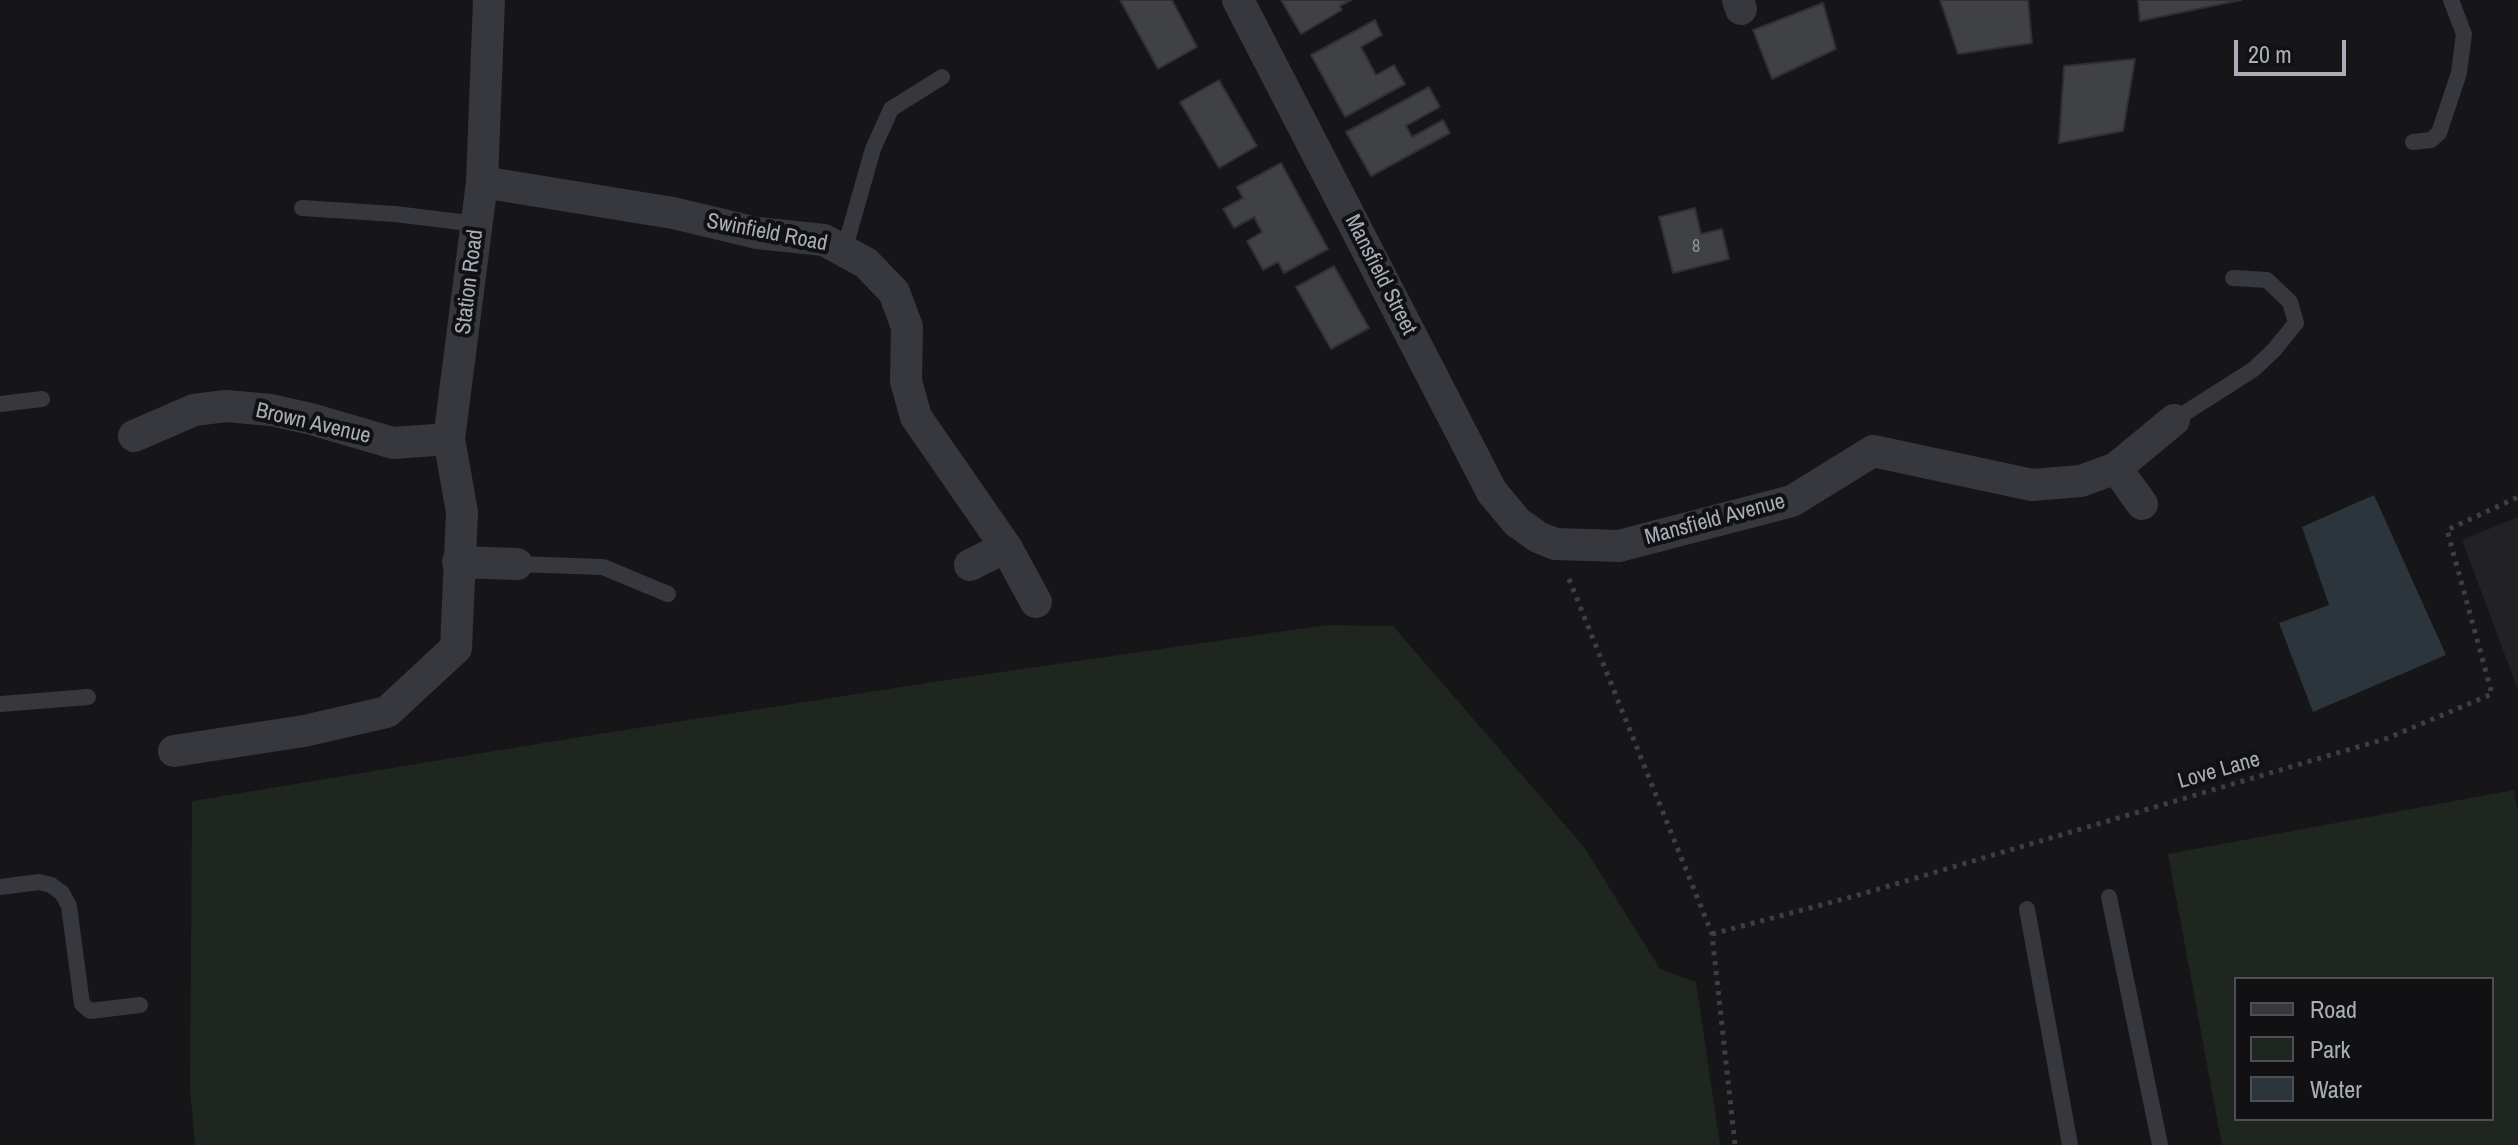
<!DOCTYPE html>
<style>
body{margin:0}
#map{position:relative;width:2518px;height:1145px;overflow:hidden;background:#161618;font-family:"Archivo Narrow",sans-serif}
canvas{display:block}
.legend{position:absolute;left:2234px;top:977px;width:260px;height:144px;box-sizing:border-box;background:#111113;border:2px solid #4d4f55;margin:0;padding:10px 14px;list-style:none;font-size:24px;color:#a8adb8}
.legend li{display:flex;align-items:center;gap:16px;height:40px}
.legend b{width:40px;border:2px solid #4d4f55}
.scale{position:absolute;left:2234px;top:40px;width:112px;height:36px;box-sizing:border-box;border:4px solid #a8adb8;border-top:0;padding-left:10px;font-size:24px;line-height:28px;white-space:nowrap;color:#a8adb8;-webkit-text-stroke:6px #111113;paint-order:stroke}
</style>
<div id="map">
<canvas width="2518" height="1145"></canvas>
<ul class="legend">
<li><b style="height:10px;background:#37383d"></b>Road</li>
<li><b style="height:22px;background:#1e261f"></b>Park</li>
<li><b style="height:22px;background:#2c353c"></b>Water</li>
</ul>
<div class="scale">20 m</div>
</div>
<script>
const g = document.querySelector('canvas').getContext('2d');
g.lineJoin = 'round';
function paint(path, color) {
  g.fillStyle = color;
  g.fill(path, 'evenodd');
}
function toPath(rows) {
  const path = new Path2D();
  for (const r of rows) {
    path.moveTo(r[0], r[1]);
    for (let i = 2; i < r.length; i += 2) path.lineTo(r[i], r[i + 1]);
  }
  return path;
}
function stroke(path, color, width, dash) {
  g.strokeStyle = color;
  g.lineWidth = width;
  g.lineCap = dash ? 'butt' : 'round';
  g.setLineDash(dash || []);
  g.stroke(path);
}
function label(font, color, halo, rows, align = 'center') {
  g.font = font + ' "Archivo Narrow",sans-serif';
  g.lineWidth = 8;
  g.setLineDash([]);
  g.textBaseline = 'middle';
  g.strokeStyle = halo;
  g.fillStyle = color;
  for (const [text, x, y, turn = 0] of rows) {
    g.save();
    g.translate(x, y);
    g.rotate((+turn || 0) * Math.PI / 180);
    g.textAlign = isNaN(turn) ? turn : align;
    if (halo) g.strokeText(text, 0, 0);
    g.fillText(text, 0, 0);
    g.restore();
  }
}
paint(toPath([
 [2518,517,2518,690,2462,540]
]), '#222225');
paint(toPath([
 [1326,625,1393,626,1584,847,1660,969,1696,982,1720,1145,195,1145,190,1089,192,801,586,736,940,681],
 [2514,790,2518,812,2518,1145,2222,1145,2168,854],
 [2492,979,2492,1119,2236,1119,2236,979]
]), '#1e261f');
paint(toPath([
 [2374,495,2446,655,2313,712,2279,623,2329,605,2302,527]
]), '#2c353c');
const building = toPath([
 [1120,0,1172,0,1197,47,1158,69,1120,0],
 [1281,0,1351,0,1340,6,1342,10,1301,34,1281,0],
 [1940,0,2028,0,2032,43,1958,54,1940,0],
 [2138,0,2241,0,2140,21,2138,0],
 [1823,3,1836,49,1772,79,1753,30,1823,3],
 [1375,20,1382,35,1361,47,1376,75,1394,65,1405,84,1345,117,1311,55,1375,20],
 [2135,59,2123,131,2059,143,2064,66,2135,59],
 [1219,80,1257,146,1219,168,1180,102,1219,80],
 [1429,87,1440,107,1406,126,1412,137,1443,120,1450,133,1371,176,1346,132,1429,87],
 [1281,163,1328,249,1284,273,1278,262,1263,270,1247,241,1262,232,1254,217,1234,228,1223,209,1243,198,1237,187,1281,163],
 [1695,208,1701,234,1722,229,1729,259,1673,273,1659,217,1695,208],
 [1334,266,1369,328,1331,349,1296,287,1334,266]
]);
paint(building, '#404145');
stroke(building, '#303034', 2);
stroke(toPath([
 [1569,579,1712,934,1735,1145],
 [1712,934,1855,896,2388,738,2492,694,2447,530,2518,497]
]), '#3d3f44', 5, [4, 6]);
stroke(toPath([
 [2413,142,2431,140,2439,133,2459,73,2464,34,2451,0],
 [302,208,395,214,477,224],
 [844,251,873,149,891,109,942,77],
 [0,404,42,399],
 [2174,420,2254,369,2274,350,2296,323,2290,302,2267,280,2233,278],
 [517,564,603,567,668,594],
 [0,704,88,697],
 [0,887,39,882,51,885,62,893,69,906,82,1004,90,1011,140,1005],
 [2109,897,2160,1145],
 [2027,909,2070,1145]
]), '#37383d', 16);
stroke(toPath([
 [1238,0,1492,492,1517,522,1538,537,1555,544,1619,546,1792,501,1873,451,2032,485,2081,481,2116,468,2174,420],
 [1738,0,1741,9],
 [482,182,673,213,757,233,824,240,866,263,894,292,907,327,906,381,916,417,1006,547,1036,602],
 [134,436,194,410,226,406,271,410,311,419,393,443,449,439],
 [2116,468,2142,504],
 [458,562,517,564],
 [970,565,1006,547],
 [174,751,304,731,387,712,456,648,462,512,449,439,482,182,489,0]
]), '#37383d', 32);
label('18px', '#8e929b', null, [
 ["8",1696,247]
]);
label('22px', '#a8adb8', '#111113', [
 ["Swinfield Road",767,233,11],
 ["Mansfield Street",1380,275,63],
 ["Station Road",470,282,-83],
 ["Brown Avenue",313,424,13],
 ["Mansfield Avenue",1715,520,-15],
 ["Love Lane",2219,771,-16]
]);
</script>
